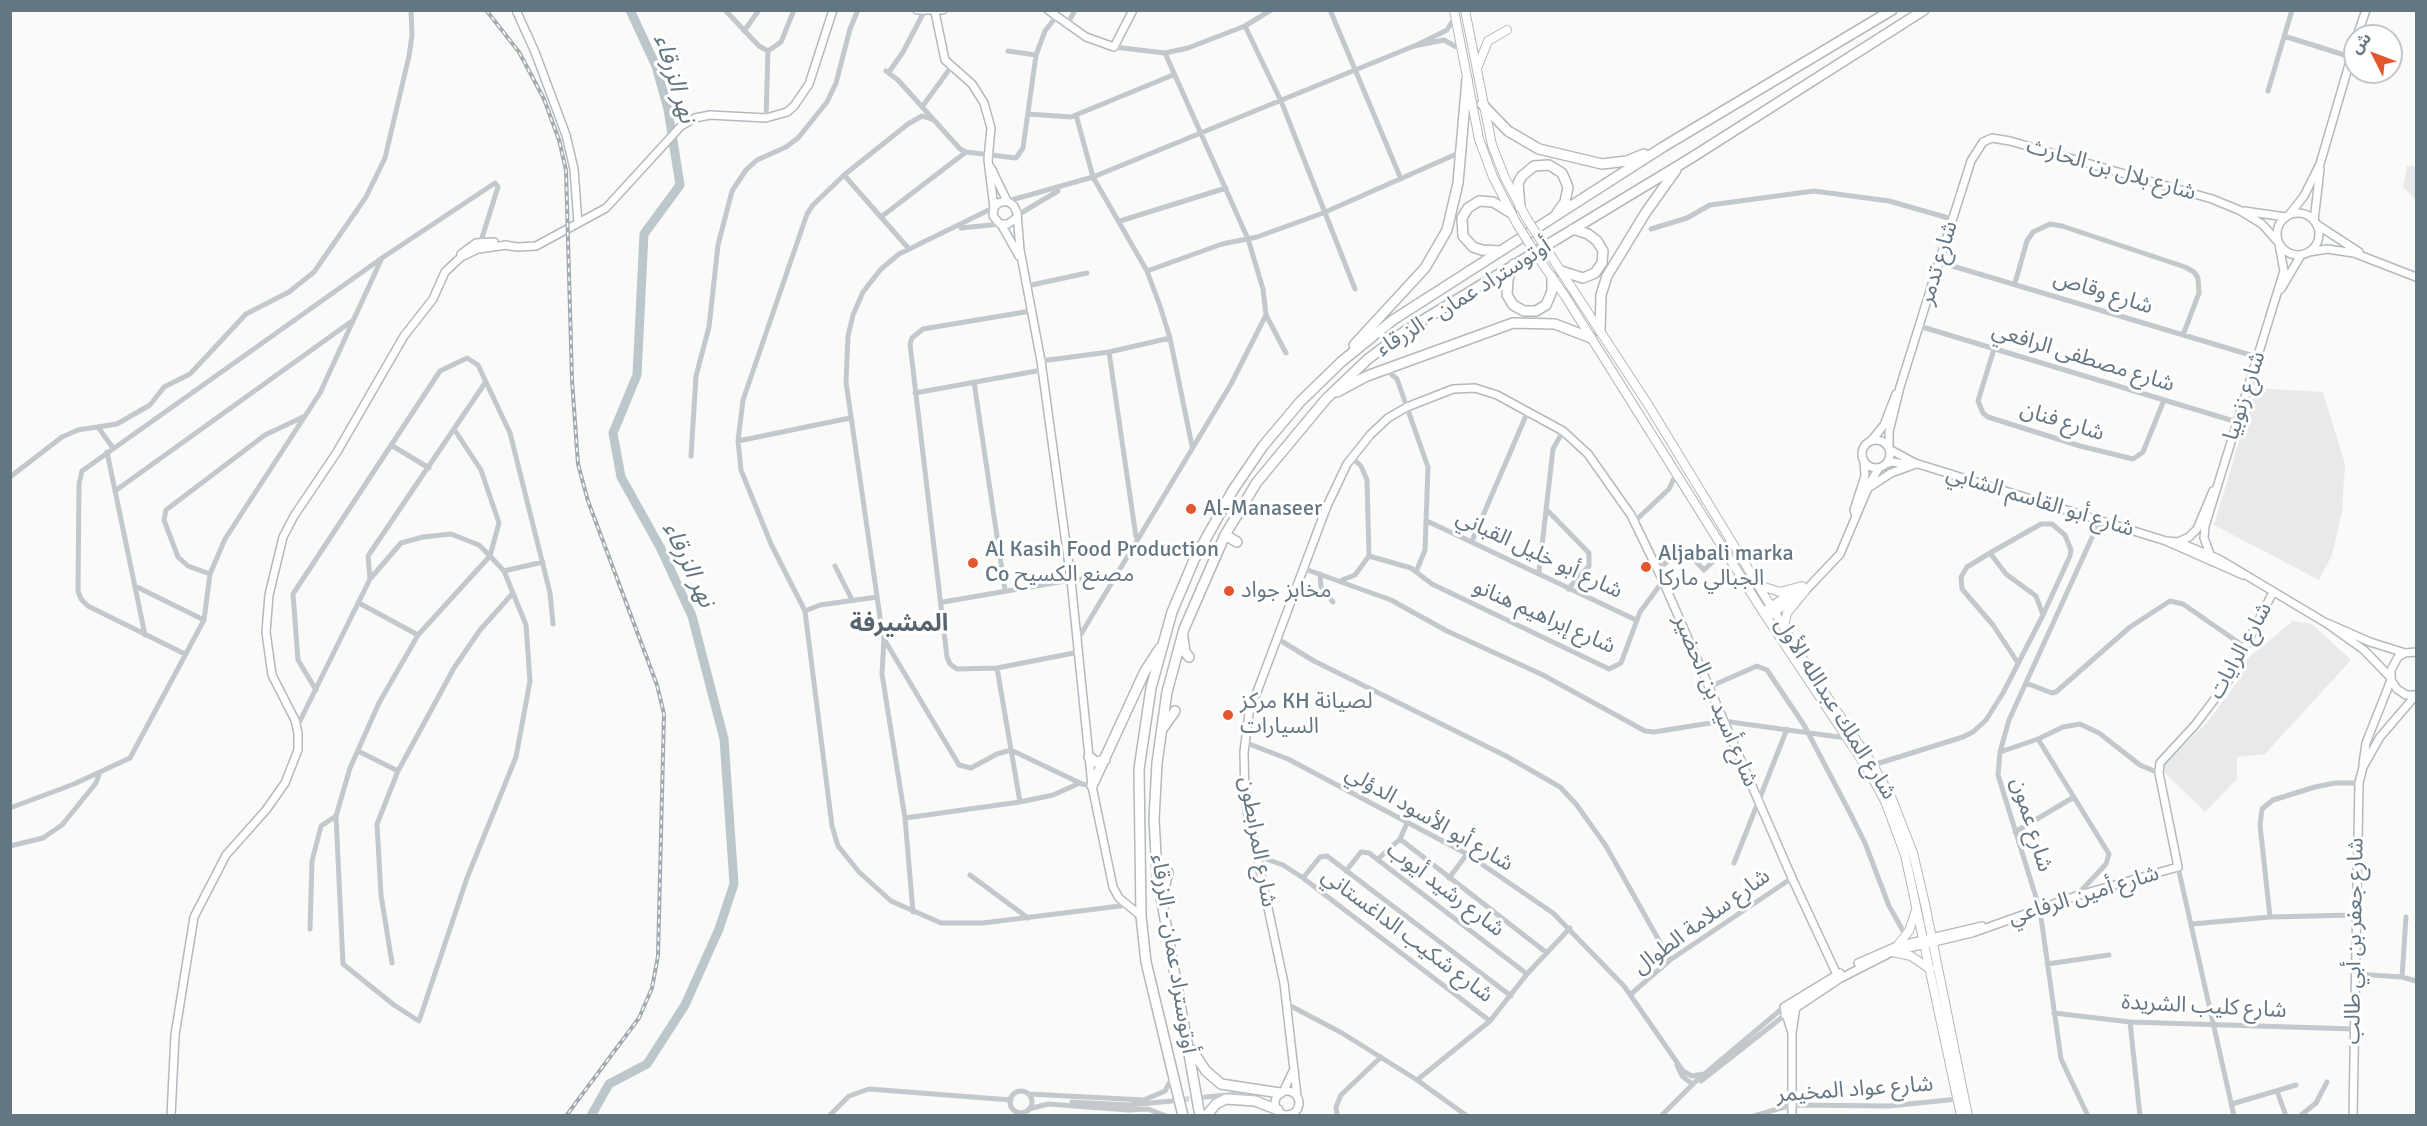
<!DOCTYPE html>
<meta charset="utf-8">
<style>
body{margin:0}
#map{position:relative;width:2427px;height:1126px;overflow:hidden;background:#fafaf8;font-family:Signika,"Noto Sans Arabic",sans-serif}
canvas{display:block}
.frame{position:absolute;inset:0;border:12px solid #657683;pointer-events:none}
.north{position:absolute;left:2343px;top:24px;width:60px;height:60px;box-sizing:border-box;background:#fff;border:2px solid #c1c8cd;border-radius:50%;rotate:312deg;font-size:16px;font-weight:700;line-height:24px;text-align:center;color:#657683}
.north::after{content:'';display:block;margin:auto;width:21px;height:27px;background:#e4572e;clip-path:polygon(50% 0,100% 100%,50% 72%,0 100%)}
</style>
<div id="map">
<canvas width="2427" height="1126"></canvas>
<div class="frame"></div>
<div class="north">ش</div>
</div>
<script>
const g = document.querySelector('canvas').getContext('2d');
g.lineJoin = 'round';
function paint(path, color) {
  g.fillStyle = color;
  g.fill(path, 'evenodd');
}
function toPath(rows) {
  const path = new Path2D();
  for (const r of rows) {
    if (r.length === 3) {
      path.moveTo(r[0] + r[2], r[1]);
      path.arc(r[0], r[1], r[2], 0, 2 * Math.PI);
      continue;
    }
    path.moveTo(r[0], r[1]);
    for (let i = 2; i < r.length; i += 2) path.lineTo(r[i], r[i + 1]);
  }
  return path;
}
function stroke(path, color, width, dash) {
  g.strokeStyle = color;
  g.lineWidth = width;
  g.lineCap = dash ? 'butt' : 'round';
  g.setLineDash(dash || []);
  g.stroke(path);
}
function label(font, color, halo, rows, align = 'center') {
  g.font = font + ' Signika,"Noto Sans Arabic",sans-serif';
  g.lineWidth = 6;
  g.setLineDash([]);
  g.textBaseline = 'middle';
  g.strokeStyle = halo;
  g.fillStyle = color;
  for (const [text, x, y, turn = 0] of rows) {
    g.save();
    g.translate(x, y);
    g.rotate((+turn || 0) * Math.PI / 180);
    g.textAlign = isNaN(turn) ? turn : align;
    if (halo) g.strokeText(text, 0, 0);
    g.fillText(text, 0, 0);
    g.restore();
  }
}
paint(toPath([
 [2407,166,2416,166,2416,200,2403,187],
 [2255,388,2323,392,2345,464,2342,512,2332,555,2319,580,2214,525],
 [2293,621,2312,624,2351,660,2265,754,2237,757,2237,779,2205,812,2163,771,2166,762,2207,723,2238,681,2248,658]
]), '#e8e9e9');
stroke(toPath([
 [591,1116,609,1084,647,1064,685,1005,719,929,734,884,724,739,692,616,660,547,621,477,613,433,637,375,644,234,680,185,668,109,656,66,630,10]
]), '#bbc7cb', 9);
stroke(toPath([
 [1177,1100,1206,1097]
]), '#d5d9db', 5, [5, 2.5]);
const secondary = toPath([
 [516,10,535,52,566,135,574,169,578,223],
 [917,10,943,10],
 [1048,10,1086,37,1114,47,1133,10],
 [935,12,945,60,972,84,984,103,991,128,988,160,994,208],
 [2357,36,2366,10],
 [991,168,1007,201],
 [2244,211,2286,217],
 [2298,234,21],
 [2289,215,2304,196,2320,164,2355,44],
 [1016,218,1008,224,1000,224,993,216,994,208,998,203,1007,201,1014,206,1017,213,1020,250,1041,361,1071,580,1092,786,1113,887,1119,898,1141,916],
 [2314,221,2320,169],
 [1001,224,1019,256],
 [2316,224,2359,252],
 [505,245,517,247,536,246,606,208,681,126,695,118,710,115,766,118,787,112,794,106,809,84,833,10],
 [2309,252,2327,249,2354,253,2416,277],
 [461,254,476,243,494,242],
 [2281,289,2301,255],
 [1876,454,14],
 [1871,441,1884,425,1896,394],
 [1889,448,1889,432,1900,387,1939,262,1971,161,1983,142,1992,138,2010,141,2212,199,2239,210,2262,224,2278,242],
 [1889,449,1915,463,2166,541,2243,575],
 [1886,464,1893,462,1909,465],
 [1868,488,1891,473,1916,464],
 [1856,516,1854,510,1865,476,1864,461],
 [2166,541,2178,542,2219,559,2326,623,2364,650,2391,678],
 [2178,542,2189,537,2197,529,2213,491],
 [2210,554,2204,538,2205,526,2284,271,2279,244],
 [1763,612,1798,588],
 [1767,618,1805,591,1840,554,1871,481,1879,468],
 [2327,623,2370,642,2405,653],
 [2416,652,2405,653,2398,657,2391,670,2391,680,2397,689,2406,695,2416,695],
 [2363,764,2366,743,2391,680],
 [1858,963,1897,946,1982,926],
 [1785,1015,1839,979,1892,952,1972,933,2076,896,2178,867,2159,773,2160,763,2195,725,2227,683,2273,592],
 [1792,1033,1784,1007,1840,973],
 [1287,1103,12],
 [1283,1092,1294,1069],
 [1297,1096,1284,983,1245,800,1244,752,1249,713,1327,506,1347,464,1370,435,1388,418,1407,407,1453,389,1475,388,1497,395,1563,431,1588,454,1631,515,1663,581,1792,878,1839,979],
 [171,1116,175,1035,194,917,226,855,266,810,285,783,298,750,298,733,295,720,272,675,266,632,269,595,283,537,294,516,337,452,404,336,433,299,445,272,461,257,478,249,507,245],
 [1792,1116,1792,1033,1796,1006],
 [2353,1116,2359,783,2363,767,2380,737,2416,695]
]);
const primary = toPath([
 [1454,10,1479,139,1493,177,1517,224],
 [1465,10,1492,145,1505,178,1527,219],
 [1478,66,1488,41,1507,30],
 [1547,250,1649,406,1814,677,1873,765,1892,799,1913,853,1925,904,1968,1116],
 [1537,256,1565,296,1763,612,1867,768,1885,801,1905,855,1961,1116],
 [1758,585,1780,592,1802,586],
 [1784,627,1787,613,1805,591],
 [1897,946,1909,931,1916,910],
 [1892,952,1911,956,1930,969]
]);
const highway = toPath([
 [1482,104,1508,131,1539,149,1602,164,1627,161,1644,154],
 [1520,207,1518,183,1522,176,1534,166,1549,165,1562,173,1568,187,1565,202,1557,213],
 [1501,251,1482,250,1473,247,1463,236,1462,218,1468,208,1479,201,1493,202,1511,213],
 [1514,264,1508,279,1507,295,1513,305,1524,311,1536,311,1546,305,1552,291,1552,277],
 [1561,271,1583,278,1595,273,1602,263,1603,251,1597,241,1588,234,1573,229],
 [1600,331,1601,295,1607,276,1646,212,1676,170],
 [1354,345,1425,268,1447,230,1458,183,1467,79],
 [1337,392,1367,376,1513,323,1555,324,1591,338],
 [1225,535,1237,542],
 [1183,637,1185,652,1189,657],
 [1163,728,1175,711],
 [1089,757,1096,762,1105,760],
 [1092,786,1145,671,1160,648],
 [1162,896,1168,872],
 [1192,1050,1206,1071,1221,1084,1280,1093],
 [1183,1116,1146,962,1141,916,1139,769,1151,688,1172,612,1194,560,1233,490,1263,446,1300,402,1341,362,1393,320,1663,147,1892,10],
 [1200,1116,1157,874,1154,819,1157,763,1167,692,1184,629,1225,535,1257,482,1326,399,1368,359,1405,331,1691,158,1924,10],
 [1206,1116,1216,1104,1226,1099,1255,1101,1278,1110]
]);
stroke(secondary, '#b3babf', 10);
stroke(primary, '#b5babe', 10);
stroke(highway, '#b4b9bd', 12);
stroke(toPath([
 [725,10,759,46,768,51,781,42,794,10],
 [1330,10,1401,179],
 [1067,25,1075,10],
 [1245,26,1281,101,1355,289],
 [744,31,759,10],
 [2284,36,2351,57],
 [1415,46,1447,30,1455,17],
 [1114,47,1165,53,1188,48,1245,26,1271,10],
 [1008,51,1036,55],
 [886,71,898,80,960,149,966,152,1016,158,1023,148,1036,55,1045,31,1056,17],
 [889,72,903,52,925,10],
 [2268,91,2292,10],
 [922,107,951,67],
 [1028,114,1071,117,1173,75],
 [1076,115,1093,177,1147,271,1160,306,1170,338,1192,446],
 [766,118,768,51],
 [934,120,922,116,908,124,844,175,813,205,807,214,743,400,738,441,741,470,771,544,805,611,832,826,838,846,859,872,891,901,941,923,983,923,1128,905],
 [844,175,909,249],
 [1008,201,1093,177,1414,46,1444,40,1462,50],
 [993,208,899,254,881,269,863,292,853,315,848,336,846,382,881,624,884,639,959,765,971,768,997,754,1011,750,1082,784,1092,786],
 [1016,216,1058,191],
 [881,217,966,152],
 [1120,221,1226,188],
 [961,228,1000,224],
 [1651,229,1687,218,1710,205,1814,191,1889,201,1952,219],
 [1939,262,2257,357],
 [1147,271,1222,244,1257,237,1323,213,1461,152],
 [2015,283,2027,241,2033,232,2050,224,2062,226,2185,267,2194,272,2198,278,2199,293,2183,335],
 [1027,286,1087,273],
 [1031,311,923,329,912,338,910,344,947,657,950,664,957,669,997,668,1079,652],
 [1266,315,1286,353],
 [1919,326,2237,422],
 [1994,349,1978,401,1983,413,1988,417,2080,446,2133,459,2143,452,2164,400],
 [1109,352,1136,537],
 [1041,361,1109,352,1170,338],
 [1386,370,1397,379,1428,467,1425,550,1416,572],
 [974,382,1005,590],
 [915,393,1042,370],
 [98,427,113,448],
 [738,441,850,418],
 [391,445,429,468],
 [107,452,145,635],
 [691,456,696,376,709,327,718,245,732,191,746,170,757,160,786,147,798,138,827,102,836,83,850,29,858,10],
 [10,477,62,437,78,430,117,424,150,405,164,387,190,374,246,314,289,292,314,272,366,197,385,158,409,56,412,35,411,10],
 [115,491,352,321],
 [1548,511,1589,553,1589,566,1568,589],
 [1427,521,1636,620],
 [1635,521,1669,489,1676,474],
 [1472,541,1528,411],
 [1990,553,2006,574,2036,596,2043,615],
 [1369,556,1411,568,1432,584,1609,669,1621,663,1640,612,1663,581],
 [835,566,852,600],
 [1305,569,1391,600,1447,631,1543,675,1645,731,1654,732,1723,721,1846,738],
 [1658,569,1684,549,1704,570,1725,550],
 [504,571,543,562],
 [1539,572,1553,449,1563,431],
 [210,574,188,566,178,557,164,520,166,510,265,435,303,417],
 [1320,574,1321,587,1333,602],
 [370,579,368,556,485,383],
 [1342,580,1355,575,1369,556,1367,480,1361,466,1351,457],
 [135,586,204,620],
 [943,602,1071,580,1113,576],
 [359,603,418,635],
 [805,611,820,605,877,597],
 [884,639,882,674,905,818,913,912],
 [1078,639,1231,384,1266,315,1263,289,1248,239,1165,53],
 [1278,639,1314,661,1506,756,1560,787,1576,804,1606,846,1670,960],
 [185,654,88,606,81,599,78,591,79,484,82,471,382,258,495,183,498,187,481,241],
 [997,668,1020,802],
 [2026,683,2052,693,2056,692,2130,627,2170,601,2183,604,2245,647],
 [1709,687,1757,666,1767,670,1804,725,1849,811,1865,843,1889,906,1906,936],
 [316,690,298,660,293,594,440,371,467,358,478,365,510,433,550,593,553,624],
 [297,727,370,579,401,543,423,537,451,534,479,545,490,556,504,571,526,625,530,681,516,757,467,878,419,1021,394,1005,343,964,336,816,350,768,379,703,418,635,490,556,499,523,481,470,454,429],
 [2038,739,2109,854,2106,864,2078,894],
 [1244,742,1288,759,1467,854,1553,913,1624,986,1683,1071,1692,1076,1704,1074],
 [358,751,398,771],
 [2000,752,2038,739,2063,727,2080,724,2099,733,2140,765,2159,773],
 [1873,765,1963,737,1973,732,1986,720,2003,693,2043,615,2070,556,2071,550,2065,535,2052,524,2041,524,1990,553,1967,567,1961,577,1962,589,1993,625,2018,663],
 [10,808,74,784,130,758,204,620,210,574,225,539,320,393,381,260],
 [905,818,1020,802,1053,795,1080,783],
 [2015,832,2074,797],
 [1400,839,1547,953],
 [10,846,43,838,62,825,96,783,100,772],
 [1258,856,1283,865,1303,878,1490,1021],
 [1378,859,1400,839,1407,823],
 [1734,863,1787,729],
 [2178,867,2234,1116],
 [1346,871,1361,852,1369,853,1527,974],
 [970,875,1028,918],
 [1303,878,1320,857,1327,856,1511,996],
 [1449,878,1467,854],
 [2270,917,2260,825,2262,809,2273,800,2315,787,2335,783,2359,783],
 [2192,924,2270,917,2355,915],
 [310,929,312,861,321,826,336,816],
 [392,963,381,895,377,824,398,771,454,668,480,630,513,593],
 [2047,964,2109,955],
 [2356,974,2402,977,2416,981],
 [2402,977,2406,917],
 [1631,994,1670,960,1792,878],
 [1287,1004,1342,1033,1417,1080,1467,1116],
 [2054,1013,2130,1022,2354,1029],
 [2130,1022,2140,1116],
 [1677,1065,1682,1076,1692,1084],
 [1417,1080,1490,1021,1527,974,1570,928],
 [1701,1081,1785,1015],
 [2277,1091,2286,1116],
 [1021,1102,11],
 [1029,1094,1144,1100,1165,1091,1172,1078],
 [1206,1097,1239,1094,1260,1099],
 [1072,1102,1128,1105,1172,1101],
 [2232,1104,2296,1085],
 [1029,1109,1048,1104,1128,1110,1148,1109,1166,1116],
 [829,1116,849,1096,869,1089,1011,1100],
 [1337,1116,1336,1107,1341,1095,1381,1057],
 [1661,1116,1695,1082,1784,1007],
 [1754,1116,1791,1105,1889,1106,1958,1099],
 [2088,1116,2061,1059,2040,910,1998,775,2000,752,2009,720,2100,520],
 [2300,1116,2316,1103,2327,1082]
]), '#c3c8cc', 5);
stroke(secondary, '#fff', 7);
stroke(primary, '#fff', 8);
stroke(highway, '#fff', 9);
const rail = toPath([
 [486,10,519,52,544,99,559,140,566,170,572,380,578,464,588,501,657,685,664,714,658,956,652,988,639,1018,566,1116]
]);
stroke(rail, '#a2aab0', 4);
stroke(rail, '#fff', 1.5, [4.5]);
const primaryBridge = toPath([
 [1527,219,1547,250],
 [1517,224,1537,256]
]);
stroke(primaryBridge, '#b5babe', 10, []);
stroke(primaryBridge, '#fff', 8);
for (const [x, y, r, color] of [
 [1191,509,6,"#e4572e"],
 [973,563,6,"#e4572e"],
 [1646,567,6,"#e4572e"],
 [1229,591,6,"#e4572e"],
 [1228,715,6,"#e4572e"]
]) {
  const dot = new Path2D();
  dot.arc(x, y, r, 0, 2 * Math.PI);
  g.fillStyle = color;
  g.fill(dot);
  stroke(dot, '#fff', 2);
}
label('22px', '#657683', '#fff', [
 ["شارع بلال بن الحارث",2111,170,16],
 ["شارع تدمر",1939,263,-73],
 ["شارع وقاص",2103,293,17],
 ["أوتوستراد عمان - الزرقاء",1464,298,-32],
 ["شارع مصطفى الرافعي",2083,358,17],
 ["شارع زنوبيا",2245,396,-72],
 ["شارع فنان",2062,422,17],
 ["شارع أبو القاسم الشابي",2040,502,17],
 ["شارع أبو خليل القباني",1539,555,25],
 ["شارع إبراهيم هنانو",1544,617,24],
 ["شارع الرايات",2241,651,-61],
 ["شارع أسيد بن الحضير",1715,701,67],
 ["شارع الملك عبدالله الأول",1835,709,58],
 ["شارع أبو الأسود الدؤلي",1429,819,30],
 ["شارع عمون",2031,825,73],
 ["شارع المرابطون",1257,842,80],
 ["شارع رشيد أيوب",1445,890,37],
 ["شارع أمين الرفاعي",2084,896,-17],
 ["شارع سلامة الطوال",1702,922,-36],
 ["شارع شكيب الداغستاني",1407,936,37],
 ["شارع جعفر بن أبي طالب",2355,941,-89],
 ["أوتوستراد عمان - الزرقاء",1173,954,81],
 ["شارع كليب الشريدة",2204,1007,3],
 ["شارع عواد المخيمر",1855,1090,-4]
]);
label('22px', '#657683', '#fff', [
 ["Al-Manaseer",1203,509],
 ["Al Kasih Food Production",985,550],
 ["Co مصنع الكسيح",985,575],
 ["Aljabali marka",1658,554],
 ["الجبالي ماركا",1658,579],
 ["مخابز جواد",1241,591],
 ["مركز KH لصيانة",1240,702],
 ["السيارات",1240,727]
], 'left');
label('italic 24px', '#60757c', '#fff', [
 ["نهر الزرقاء",674,79,73],
 ["نهر الزرقاء",688,565,65]
]);
label('bold 24px', '#57646e', '#fff', [
 ["المشيرفة",899,625]
]);
</script>
